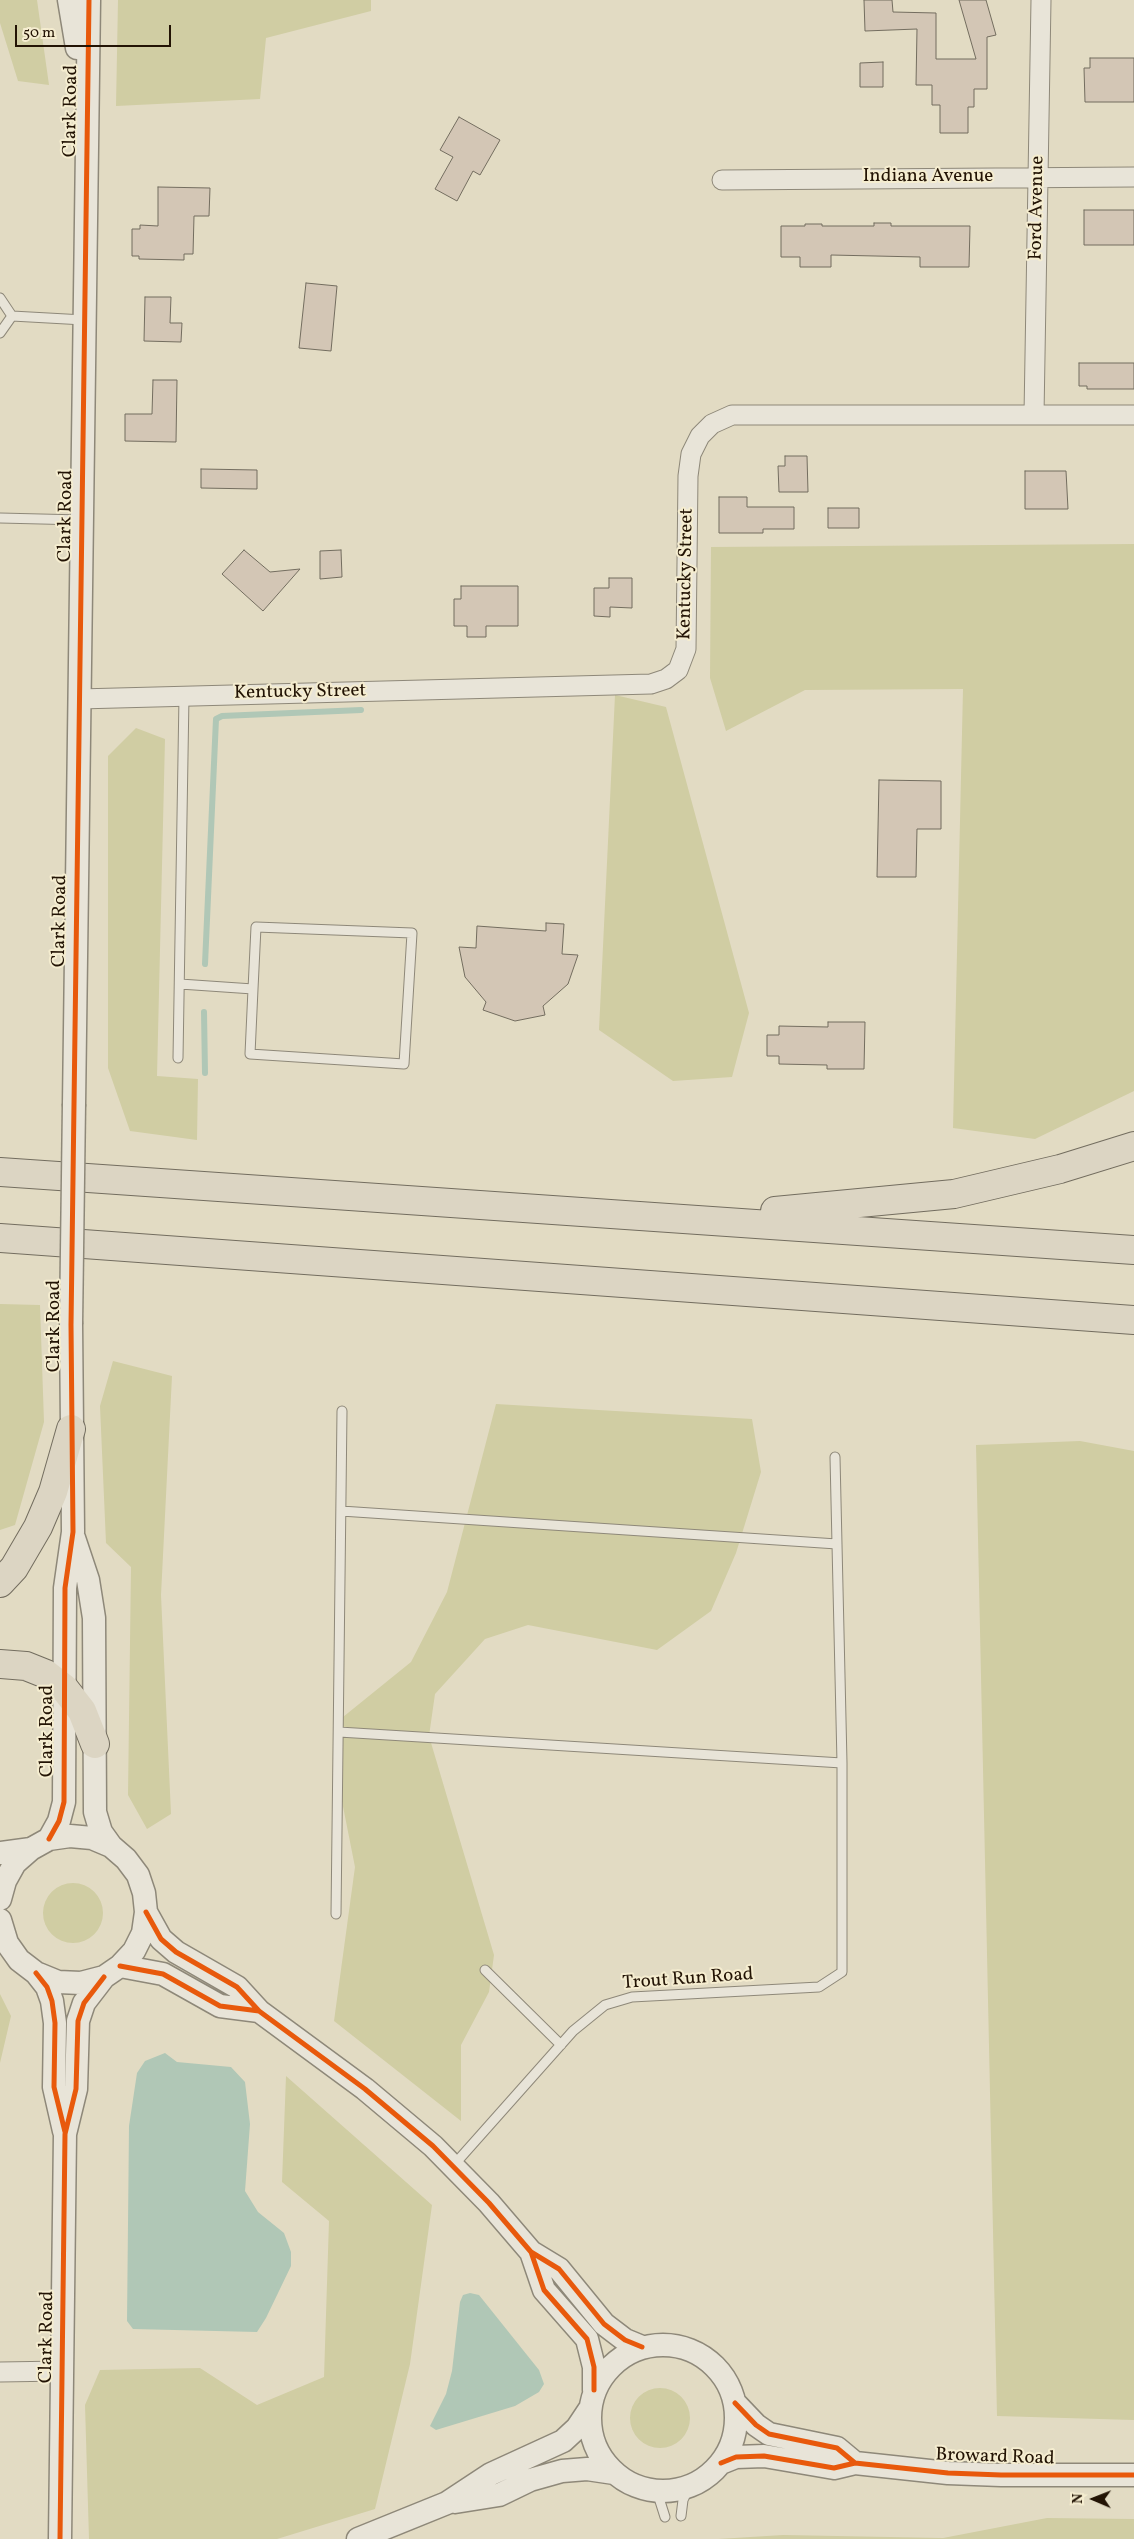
<!DOCTYPE html>
<style>
body{margin:0}
#map{position:relative;width:1134px;height:2539px;overflow:hidden;background:#e2dbc3;font-family:Vollkorn,serif}
canvas{display:block}
.north{position:absolute;left:1069px;top:2474px;width:50px;height:50px;-webkit-text-stroke:4px #f5edd0;paint-order:stroke;rotate:271deg;font-size:14px;font-weight:700;line-height:20px;text-align:center;color:#221304}
.north::after{content:'';display:block;margin:auto;width:18px;height:22px;background:#221304;clip-path:polygon(50% 0,100% 100%,50% 72%,0 100%)}
.scale{position:absolute;left:15px;top:25px;width:156px;height:22px;box-sizing:border-box;border:2px solid #221304;border-top:0;padding-left:6px;font-size:15px;line-height:18px;white-space:nowrap;color:#221304;-webkit-text-stroke:4px #f5edd0;paint-order:stroke}
</style>
<div id="map">
<canvas width="1134" height="2539"></canvas>
<div class="north">N</div>
<div class="scale">50 m</div>
</div>
<script>
const g = document.querySelector('canvas').getContext('2d');
g.lineJoin = 'round';
function paint(path, color) {
  g.fillStyle = color;
  g.fill(path, 'evenodd');
}
function toPath(rows) {
  const path = new Path2D();
  for (const r of rows) {
    if (r.length === 3) {
      path.moveTo(r[0] + r[2], r[1]);
      path.arc(r[0], r[1], r[2], 0, 2 * Math.PI);
      continue;
    }
    path.moveTo(r[0], r[1]);
    for (let i = 2; i < r.length; i += 2) path.lineTo(r[i], r[i + 1]);
  }
  return path;
}
function stroke(path, color, width, dash) {
  g.strokeStyle = color;
  g.lineWidth = width;
  g.lineCap = dash ? 'butt' : 'round';
  g.setLineDash(dash || []);
  g.stroke(path);
}
function label(font, color, halo, rows, align = 'center') {
  g.font = font + ' Vollkorn,serif';
  g.lineWidth = 4;
  g.setLineDash([]);
  g.textBaseline = 'middle';
  g.strokeStyle = halo;
  g.fillStyle = color;
  for (const [text, x, y, turn = 0] of rows) {
    g.save();
    g.translate(x, y);
    g.rotate((+turn || 0) * Math.PI / 180);
    g.textAlign = isNaN(turn) ? turn : align;
    if (halo) g.strokeText(text, 0, 0);
    g.fillText(text, 0, 0);
    g.restore();
  }
}
paint(toPath([
 [0,0,37,0,49,85,18,81,0,23],
 [118,0,371,0,371,11,266,38,260,99,116,106],
 [1134,544,1134,1091,1035,1139,953,1128,963,689,805,690,726,731,710,678,711,547],
 [615,695,666,707,749,1013,732,1077,673,1081,599,1030],
 [136,728,165,739,157,1076,198,1079,197,1140,130,1131,108,1068,108,756],
 [0,1304,40,1305,44,1422,15,1525,0,1530],
 [113,1361,172,1376,161,1595,171,1814,147,1829,128,1795,131,1567,106,1543,100,1406],
 [496,1404,752,1419,761,1472,736,1553,711,1611,657,1650,528,1625,485,1639,435,1694,429,1736,494,1955,489,1992,461,2045,461,2121,334,2021,355,1867,335,1766,343,1717,411,1662,447,1592],
 [1080,1441,1134,1451,1134,2420,997,2416,976,1445],
 [73,1913,30],
 [0,1994,11,2016,0,2063],
 [286,2076,432,2205,410,2364,375,2509,277,2539,89,2539,85,2405,100,2370,200,2368,257,2405,324,2377,329,2221,282,2182],
 [660,2418,30],
 [1047,2518,1134,2519,1134,2539,718,2539,783,2535,943,2538]
]), '#d0cda3');
paint(toPath([
 [165,2053,177,2062,231,2067,245,2082,250,2124,245,2191,258,2212,284,2233,291,2252,291,2266,266,2318,257,2332,133,2329,127,2321,129,2126,137,2073,145,2061],
 [470,2293,479,2295,539,2370,544,2384,539,2392,515,2406,436,2430,430,2426,446,2394,452,2371,460,2302,463,2295]
]), '#b0c7b6');
stroke(toPath([
 [205,964,216,719,222,716,361,710],
 [204,1012,205,1073]
]), '#b0c7b6', 6);
const building = toPath([
 [864,0,892,0,893,12,936,13,936,59,976,59,959,0,986,0,996,35,987,37,987,89,974,89,974,107,968,107,968,133,940,133,940,105,932,105,932,85,916,85,917,29,865,31,864,0],
 [1090,58,1134,58,1134,102,1085,102,1084,68,1090,68,1090,58],
 [883,62,883,87,860,87,860,63,883,62],
 [459,117,500,140,480,175,473,171,457,201,435,189,453,157,440,150,459,117],
 [158,187,210,188,209,216,194,216,193,254,184,254,184,260,139,259,139,256,132,256,132,229,140,229,140,225,158,226,158,187],
 [1084,210,1134,210,1134,245,1084,245,1084,210],
 [874,223,891,223,891,226,970,226,969,267,920,267,920,257,831,255,831,267,800,267,800,257,781,257,781,226,805,226,805,224,822,224,822,226,874,226,874,223],
 [306,283,337,286,331,351,299,348,306,283],
 [145,297,171,297,170,323,182,323,181,342,144,341,145,297],
 [1079,363,1134,363,1134,389,1087,389,1087,386,1079,386,1079,363],
 [153,380,177,380,176,442,125,441,125,414,152,414,153,380],
 [785,456,807,456,808,492,779,492,778,466,785,466,785,456],
 [201,469,257,470,257,489,201,488,201,469],
 [1025,471,1066,471,1068,509,1025,509,1025,471],
 [719,497,747,497,747,507,794,507,794,529,763,529,763,533,719,533,719,497],
 [828,508,859,508,859,528,828,528,828,508],
 [244,550,270,572,300,569,263,611,222,574,244,550],
 [341,550,342,577,320,579,320,551,341,550],
 [609,578,632,578,632,608,610,607,610,617,594,616,594,588,609,588,609,578],
 [461,586,518,586,518,626,486,626,486,637,467,637,467,626,454,626,454,599,461,599,461,586],
 [879,780,941,781,941,829,917,829,916,877,877,877,879,780],
 [546,923,564,924,562,954,578,955,568,984,543,1006,545,1015,515,1021,483,1010,486,1002,465,977,459,947,476,948,477,926,546,931,546,923],
 [828,1022,865,1022,864,1069,827,1069,827,1065,779,1064,779,1056,767,1056,767,1035,779,1035,779,1026,828,1027,828,1022]
]);
paint(building, '#d3c6b5');
stroke(building, '#736d5f', 1);
const service = toPath([
 [0,298,12,316],
 [0,333,12,316,84,320],
 [0,518,82,520],
 [180,984,253,989,250,1054,404,1064,412,933,256,927,253,989],
 [178,1058,184,696],
 [341,1511,837,1544],
 [339,1732,842,1763],
 [336,1914,342,1411],
 [485,1970,561,2045],
 [453,2166,573,2031,605,2005,632,1997,819,1987,842,1972,842,1763,835,1457],
 [650,2490,659,2498,665,2517],
 [681,2516,683,2500,689,2487]
]);
const minor = toPath([
 [722,180,1134,177],
 [1034,415,1041,0],
 [79,699,651,684,666,679,678,670,686,649,688,476,691,454,700,436,712,424,732,415,1134,415],
 [0,2372,62,2371]
]);
const tertiary = toPath([
 [69,0,77,48],
 [74,1104,89,0],
 [74,1538,88,1580,94,1618,95,1812,101,1832,111,1846],
 [49,1839,59,1821,64,1802,65,1588,73,1532,71,1324],
 [0,1853,31,1849],
 [0,1899,5,1881,15,1863,31,1849,49,1839,70,1836,92,1838,111,1846,126,1859,138,1875,144,1893,146,1912,143,1933,134,1951,120,1966,104,1977,81,1983,58,1982,36,1973,19,1960,7,1943,0,1920],
 [146,1912,161,1939,176,1952,237,1987,259,2011,365,2089,433,2146,489,2203,531,2252,559,2269,604,2324,625,2340,642,2347],
 [120,1966,163,1974,220,2006,259,2011],
 [36,1973,47,1987,52,2001,55,2023,54,2087,64,2131],
 [531,2252,544,2290,587,2339,594,2367,594,2390],
 [663,2418,73],
 [735,2403,756,2425,769,2434,837,2448,855,2463],
 [721,2463,736,2457,764,2456,834,2468,855,2463,948,2473,1001,2475,1134,2475],
 [455,2502,499,2495,530,2480,562,2471,587,2469,614,2473],
 [60,2539,65,2134,76,2089,78,2021,84,2003,104,1977],
 [358,2539,447,2503,491,2474,563,2441,577,2428,589,2410]
]);
const motorway = toPath([
 [0,1172,1134,1250],
 [775,1211,954,1194,1060,1169,1134,1146],
 [0,1238,1134,1320],
 [0,1583,14,1568,38,1527,53,1492,71,1429],
 [0,1664,26,1666,46,1674,64,1688,82,1711,95,1744]
]);
stroke(service, '#8e8879', 11);
stroke(minor, '#8e8879', 21);
stroke(tertiary, '#8e8879', 25);
stroke(motorway, '#736d5f', 30);
stroke(service, '#e8e4d8', 9);
stroke(minor, '#e8e4d8', 19);
stroke(tertiary, '#e8e4d8', 22);
stroke(motorway, '#dcd5c3', 28);
const tertiaryBridge = toPath([
 [71,1324,74,1104]
]);
stroke(tertiaryBridge, '#8e8879', 25, []);
stroke(tertiaryBridge, '#e8e4d8', 22);
stroke(toPath([
 [49,1839,59,1821,64,1802,65,1588,73,1532,71,1324,89,0],
 [146,1912,161,1939,176,1952,237,1987,259,2011,365,2089,433,2146,489,2203,531,2252,559,2269,604,2324,625,2340,642,2347],
 [120,1966,163,1974,220,2006,259,2011],
 [36,1973,47,1987,52,2001,55,2023,54,2087,65,2132],
 [531,2252,544,2290,587,2339,594,2367,594,2390],
 [735,2403,756,2425,769,2434,837,2448,855,2463],
 [721,2463,736,2457,764,2456,834,2468,855,2463,948,2473,1001,2475,1134,2475],
 [60,2539,65,2134,76,2089,78,2021,84,2003,104,1977]
]), '#e8590c', 5);
label('19px', '#221304', '#f5edd0', [
 ["Clark Road",72,111,-89],
 ["Indiana Avenue",928,178],
 ["Ford Avenue",1038,208,-89],
 ["Clark Road",67,516,-89],
 ["Kentucky Street",687,574,-89],
 ["Kentucky Street",300,693,-1],
 ["Clark Road",61,921,-89],
 ["Clark Road",56,1326,-90],
 ["Clark Road",49,1731,-90],
 ["Trout Run Road",688,1980,-4],
 ["Clark Road",48,2337,-89],
 ["Broward Road",995,2458,2]
]);
</script>
